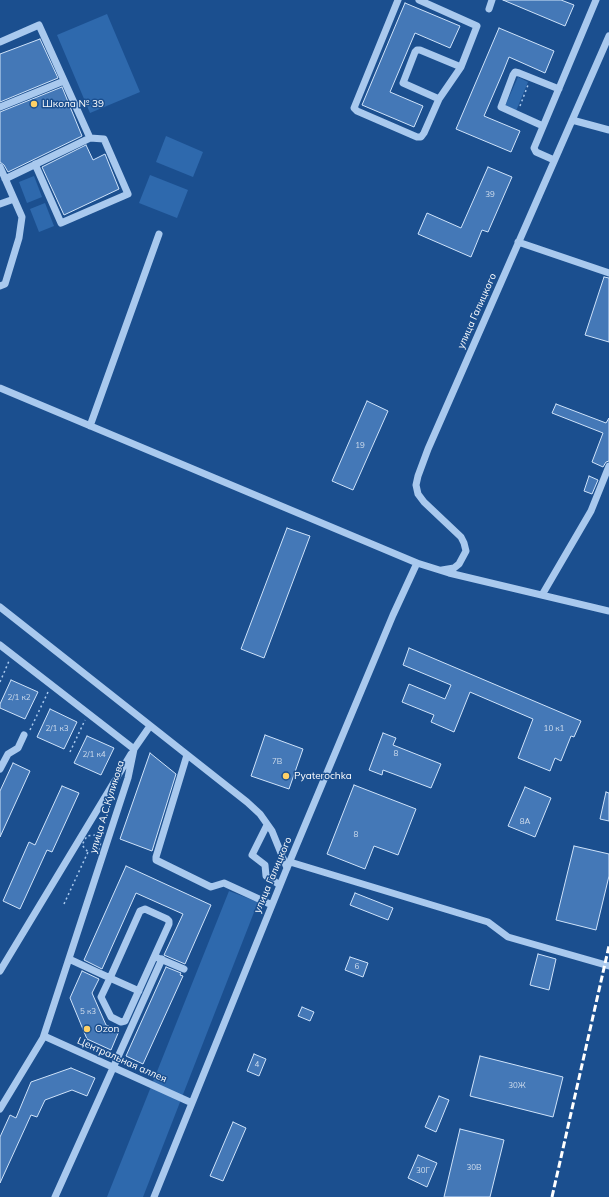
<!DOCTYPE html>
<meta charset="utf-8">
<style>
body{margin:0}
canvas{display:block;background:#1b4f8f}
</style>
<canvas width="609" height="1197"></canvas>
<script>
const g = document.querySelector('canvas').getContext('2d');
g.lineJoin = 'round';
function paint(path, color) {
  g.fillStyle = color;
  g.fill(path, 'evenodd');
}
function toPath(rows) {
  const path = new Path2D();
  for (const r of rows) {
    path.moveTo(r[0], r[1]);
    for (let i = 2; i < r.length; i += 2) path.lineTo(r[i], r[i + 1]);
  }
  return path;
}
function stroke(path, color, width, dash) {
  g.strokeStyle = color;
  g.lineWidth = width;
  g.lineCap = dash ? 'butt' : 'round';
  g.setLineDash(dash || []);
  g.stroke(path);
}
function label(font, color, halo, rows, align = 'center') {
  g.font = font + ' Mulish,sans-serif';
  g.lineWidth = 3;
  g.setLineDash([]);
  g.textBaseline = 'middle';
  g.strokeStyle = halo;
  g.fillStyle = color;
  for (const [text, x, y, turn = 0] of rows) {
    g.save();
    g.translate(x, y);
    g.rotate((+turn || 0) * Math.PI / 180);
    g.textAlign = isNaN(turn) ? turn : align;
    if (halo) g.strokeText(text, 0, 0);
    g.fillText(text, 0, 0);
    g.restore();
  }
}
paint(toPath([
 [107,14,140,92,90,113,57,35],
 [518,77,528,82,516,111,505,106],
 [166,136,203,152,193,177,156,162],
 [150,175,188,190,177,218,139,203],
 [34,176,42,197,27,203,19,182],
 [45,203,54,226,39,232,30,209],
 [229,891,258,902,143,1197,107,1197]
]), '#2e69ad');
const building = toPath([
 [503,0,561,0,574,5,565,26,503,0],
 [405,3,460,26,450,48,415,33,390,92,423,106,414,127,362,105,405,3],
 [499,28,554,51,545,73,509,57,503,72,484,116,520,131,511,152,456,129,499,28],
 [40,39,58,78,0,102,0,54,40,39],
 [62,87,82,136,8,172,4,165,0,162,0,112,62,87],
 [86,145,93,160,105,154,119,189,64,215,42,167,86,145],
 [488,167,512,177,488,232,482,230,471,257,418,234,427,213,461,228,488,167],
 [604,277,609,278,609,342,585,335,604,277],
 [367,401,388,411,353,490,332,481,367,401],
 [556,404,606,423,609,418,609,461,606,462,603,467,592,462,603,433,552,413,556,404],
 [589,476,598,480,592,494,584,491,589,476],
 [287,528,310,536,264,658,241,649,287,528],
 [409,648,581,721,574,737,571,736,561,761,555,758,550,771,518,758,533,719,470,692,454,732,431,722,434,715,402,702,409,684,445,699,451,685,403,665,409,648],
 [11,680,38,692,25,719,0,708,0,704,11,680],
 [50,709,77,722,64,749,37,737,50,709],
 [383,733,396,738,393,745,441,764,431,788,383,770,382,775,369,770,383,733],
 [265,735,303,749,289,789,251,776,265,735],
 [87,736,114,748,101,775,74,763,87,736],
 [150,753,176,774,152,851,120,839,150,753],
 [13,763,30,771,0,837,0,791,13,763],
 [354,785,416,809,398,855,374,846,365,869,327,854,354,785],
 [62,786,79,793,52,852,47,850,20,909,3,901,29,842,35,845,62,786],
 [525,787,551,798,535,837,508,826,525,787],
 [606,792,609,793,609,821,600,819,606,792],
 [574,846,609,854,609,876,596,930,556,920,574,846],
 [126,866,211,905,185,964,164,955,183,914,136,893,102,969,84,960,126,866],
 [355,893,393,908,388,920,350,905,355,893],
 [538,954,556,959,549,990,530,985,538,954],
 [350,957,368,963,363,977,345,970,350,957],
 [166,967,181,973,180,975,183,976,143,1064,126,1056,166,967],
 [82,971,99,979,92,993,106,1025,119,1031,111,1050,87,1039,70,998,82,971],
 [302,1007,314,1012,310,1021,298,1016,302,1007],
 [254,1054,266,1059,259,1076,247,1071,254,1054],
 [480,1056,563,1077,553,1117,470,1096,480,1056],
 [71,1068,95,1078,87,1096,72,1090,45,1100,37,1117,31,1115,0,1183,0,1137,10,1115,16,1118,31,1082,71,1068],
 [439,1096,449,1100,436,1132,425,1127,439,1096],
 [233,1122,246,1128,223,1181,210,1176,233,1122],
 [460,1129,504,1140,490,1197,444,1197,460,1129],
 [418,1155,437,1163,427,1187,408,1178,418,1155]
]);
paint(building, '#4478b7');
stroke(building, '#cfe3fa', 1);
stroke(toPath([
 [520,106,528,85],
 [0,682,9,661],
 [30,730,48,692],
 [70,752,85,720],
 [96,835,101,842,98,852,88,852,82,845,87,836,96,835],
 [64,904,88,852]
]), '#a9c9ee', 1.5, [2, 3]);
stroke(toPath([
 [398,0,354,108,357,111,417,137,421,137,424,133,439,99,461,67,477,26,419,0],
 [489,9,492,0],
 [0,42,39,25,90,138,104,139,128,194,61,223,35,164],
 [439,99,403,83,415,52,417,50,420,50,461,67],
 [0,107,64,81],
 [572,120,609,130],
 [543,126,501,107,513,75,515,72,519,73,559,89],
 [554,160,536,152,534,148,596,0],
 [0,167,22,217,19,238,5,284,0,286],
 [5,179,90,138],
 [0,204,14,199],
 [518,242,609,273],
 [0,388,417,563,449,573,609,611],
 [90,426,159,234],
 [442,570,454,568,459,564,466,551,464,543,461,537,424,502,418,494,416,485,418,476,428,449,609,36],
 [542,595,591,511,609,466],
 [0,607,247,802,260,814,272,831,287,868],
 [0,645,134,749,150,726],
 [187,755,156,857,156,860,211,887,224,883,272,905],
 [0,769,8,754,18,748,24,735],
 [267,825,252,855,265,865,266,876,280,885],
 [290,862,488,922,508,937,609,966],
 [158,958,184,969],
 [69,959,110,978,140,911,145,909,167,919,169,921,169,924,125,1021,121,1022,111,1017,101,997,110,978,139,991],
 [0,971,131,754],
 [44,1036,192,1103],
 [0,1109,43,1038,128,778,134,749],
 [55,1197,162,959],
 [154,1197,287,868,393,615,417,563]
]), '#a9c9ee', 7);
stroke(toPath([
 [552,1197,609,946]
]), '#fff', 3, [7, 3]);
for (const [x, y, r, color] of [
 [34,104,4,"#ffd166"],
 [286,776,4,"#ffd166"],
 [87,1029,4,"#ffd166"]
]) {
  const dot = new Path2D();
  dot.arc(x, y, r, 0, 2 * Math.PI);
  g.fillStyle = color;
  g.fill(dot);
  stroke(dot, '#1b4f8f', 1.5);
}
label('8px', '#d0dded', null, [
 ["39",490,195],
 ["19",360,446],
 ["2/1 к2",19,698],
 ["2/1 к3",57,729],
 ["10 к1",554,729],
 ["8",396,754],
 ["2/1 к4",94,755],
 ["7В",277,762],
 ["8А",525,822],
 ["8",356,835],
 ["6",357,967],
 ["5 к3",88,1012],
 ["4",257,1065],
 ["30Ж",517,1086],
 ["30В",474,1168],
 ["30Г",423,1171]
]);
label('10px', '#fff', '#1b4f8f', [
 ["Школа № 39",42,104],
 ["Pyaterochka",294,776],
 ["Ozon",95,1029]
], 'left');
label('10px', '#fff', '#1b4f8f', [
 ["улица Галицкого",477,311,-66],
 ["улица А.С.Куликова",107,807,-73],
 ["улица Галицкого",273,875,-67],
 ["Центральная аллея",122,1060,24]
]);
</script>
